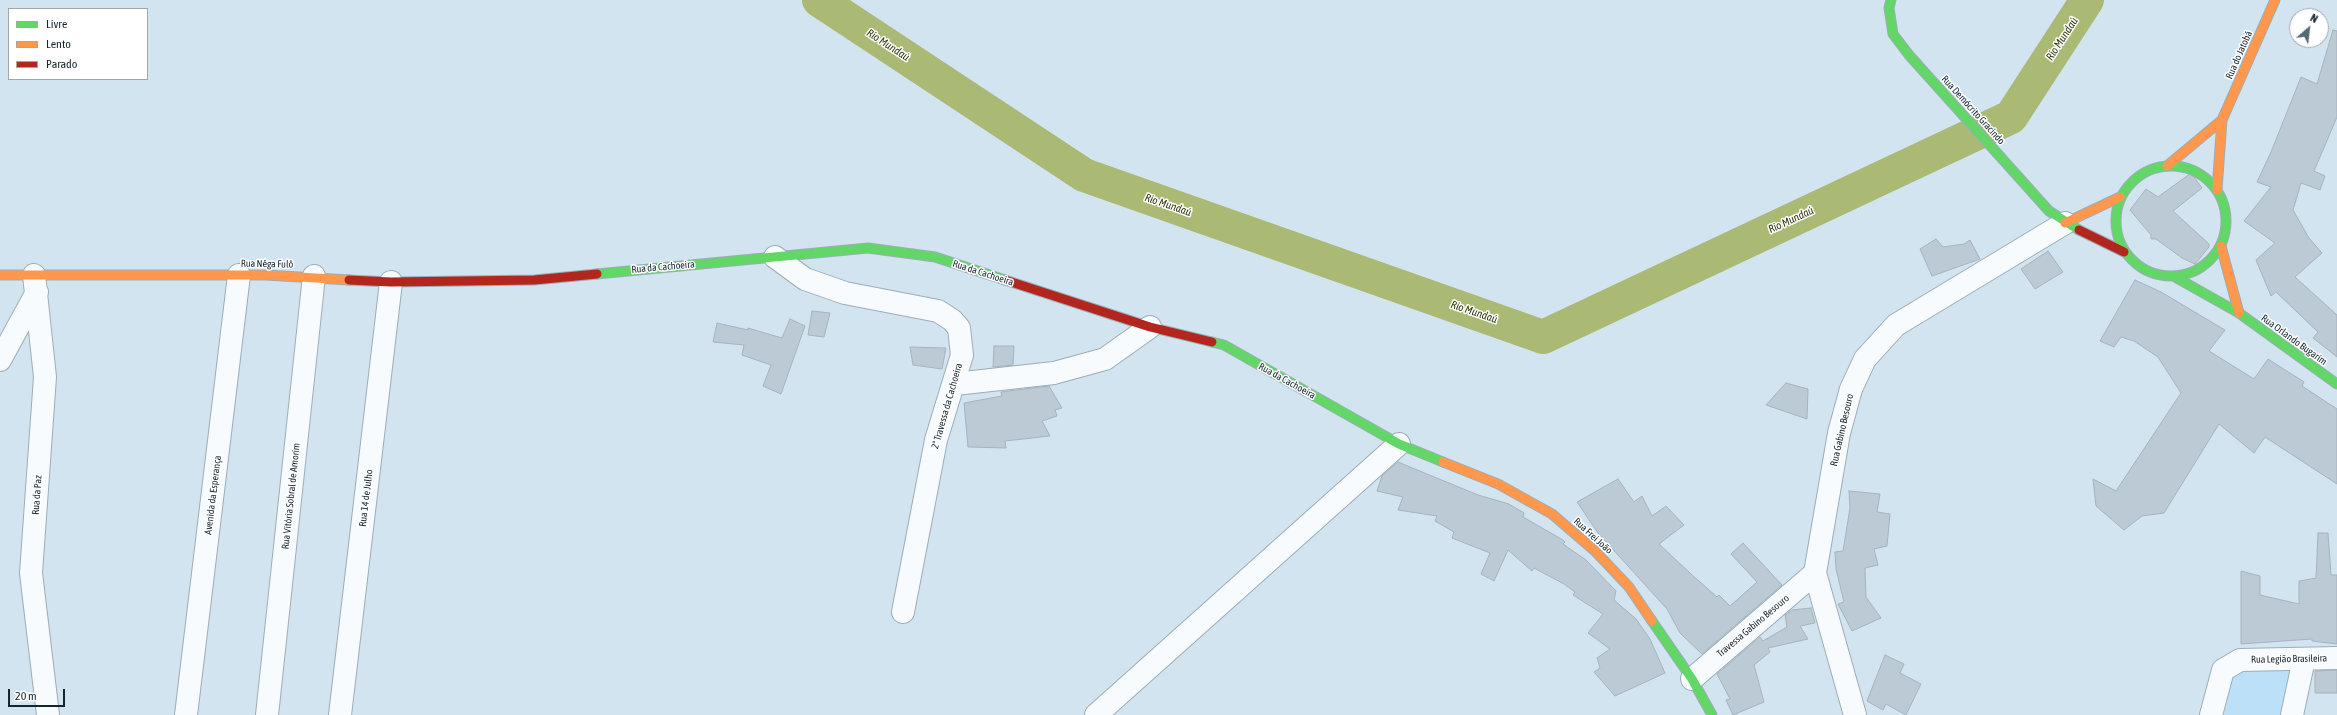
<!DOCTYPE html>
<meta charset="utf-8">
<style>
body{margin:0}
#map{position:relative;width:2337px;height:715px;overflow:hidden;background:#d1e4f0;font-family:"Asap Condensed",sans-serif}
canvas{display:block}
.legend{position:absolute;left:8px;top:8px;width:140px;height:72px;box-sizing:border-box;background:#fff;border:1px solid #a1a8ac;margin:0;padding:5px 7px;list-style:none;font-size:12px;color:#14252f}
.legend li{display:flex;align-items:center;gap:8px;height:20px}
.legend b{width:20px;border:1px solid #a1a8ac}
.north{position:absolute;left:2289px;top:8px;width:40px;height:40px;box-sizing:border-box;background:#fff;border:1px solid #a1a8ac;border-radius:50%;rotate:28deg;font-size:11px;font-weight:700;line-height:16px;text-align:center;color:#14252f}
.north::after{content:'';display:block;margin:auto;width:14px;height:18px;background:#566873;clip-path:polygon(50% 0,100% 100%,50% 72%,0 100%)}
.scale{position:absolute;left:8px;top:689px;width:57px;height:18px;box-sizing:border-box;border:2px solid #14252f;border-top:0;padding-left:5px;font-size:12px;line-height:14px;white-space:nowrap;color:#14252f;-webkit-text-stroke:3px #fff;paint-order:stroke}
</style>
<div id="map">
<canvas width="2337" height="715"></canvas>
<ul class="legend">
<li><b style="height:5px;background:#63d668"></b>Livre</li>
<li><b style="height:5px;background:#ff974d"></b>Lento</li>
<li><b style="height:5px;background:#b3261e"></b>Parado</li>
</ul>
<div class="north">N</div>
<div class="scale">20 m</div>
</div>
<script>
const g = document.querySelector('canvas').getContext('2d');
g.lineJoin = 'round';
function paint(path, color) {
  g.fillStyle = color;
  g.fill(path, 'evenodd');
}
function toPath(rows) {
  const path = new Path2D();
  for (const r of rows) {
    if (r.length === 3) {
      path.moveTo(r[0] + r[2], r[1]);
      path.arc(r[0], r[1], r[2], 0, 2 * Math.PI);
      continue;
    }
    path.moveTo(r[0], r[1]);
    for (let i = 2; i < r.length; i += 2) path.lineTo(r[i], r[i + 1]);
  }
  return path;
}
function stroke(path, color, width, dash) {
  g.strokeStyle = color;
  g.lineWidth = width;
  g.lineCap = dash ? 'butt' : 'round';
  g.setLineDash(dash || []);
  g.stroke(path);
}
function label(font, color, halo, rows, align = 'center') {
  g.font = font + ' "Asap Condensed",sans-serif';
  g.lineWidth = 3;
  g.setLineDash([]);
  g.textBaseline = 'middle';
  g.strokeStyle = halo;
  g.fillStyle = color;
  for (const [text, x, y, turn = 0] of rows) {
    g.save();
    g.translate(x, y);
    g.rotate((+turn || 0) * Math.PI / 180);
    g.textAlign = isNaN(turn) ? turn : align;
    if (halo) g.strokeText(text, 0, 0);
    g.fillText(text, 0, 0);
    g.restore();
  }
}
paint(toPath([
 [2231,666,2297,667,2292,715,2219,715]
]), '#bbe0f7');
stroke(toPath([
 [819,0,1084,175,1543,337,2011,117,2087,0]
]), '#aab974', 34);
const building = toPath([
 [2333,30,2337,31,2337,117,2314,171,2325,176,2320,190,2301,183,2293,210,2309,238,2322,253,2295,277,2337,315,2337,357,2313,338,2318,332,2276,292,2271,296,2256,260,2275,243,2244,221,2271,187,2257,182,2271,152,2301,77,2317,84,2333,30],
 [2191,173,2202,188,2173,211,2209,244,2209,247,2195,264,2182,258,2156,239,2151,239,2151,235,2130,210,2146,189,2158,197,2191,173],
 [1936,239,1943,247,1964,244,1970,240,1980,259,1932,276,1920,249,1936,239],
 [2048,251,2063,272,2035,289,2021,269,2048,251],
 [2135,280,2161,292,2225,330,2209,351,2254,379,2268,359,2304,382,2302,386,2337,409,2337,484,2265,437,2254,453,2219,424,2164,513,2142,516,2124,530,2096,506,2093,479,2116,491,2181,393,2158,357,2134,341,2121,337,2114,347,2100,341,2135,280],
 [812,311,830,313,824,337,808,335,812,311],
 [790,319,805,326,781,394,763,386,771,365,742,355,744,345,713,342,717,323,748,330,748,328,782,338,790,319],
 [994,346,1014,346,1013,365,993,367,994,346],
 [910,347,946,348,942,369,913,365,910,347],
 [1786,383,1808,389,1807,419,1766,405,1786,383],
 [1049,386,1062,408,1055,410,1057,416,1042,421,1050,436,1005,441,1006,448,968,447,964,403,1002,396,1001,392,1049,386],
 [1398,462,1478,495,1509,504,1524,513,1523,517,1563,540,1565,542,1563,544,1586,560,1616,591,1614,600,1636,619,1650,639,1665,673,1615,696,1594,672,1600,668,1597,658,1610,649,1588,633,1603,614,1573,595,1575,592,1564,584,1534,568,1532,571,1508,550,1494,581,1481,574,1490,553,1452,538,1454,532,1435,521,1437,516,1398,510,1403,497,1377,491,1382,476,1398,462],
 [1618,479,1634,502,1642,496,1652,516,1666,506,1684,525,1659,544,1691,574,1717,597,1719,595,1730,606,1757,582,1731,554,1743,543,1782,585,1702,654,1680,633,1667,609,1598,533,1577,502,1618,479],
 [1849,491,1880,494,1877,512,1890,514,1887,546,1874,549,1878,565,1865,568,1866,597,1881,618,1852,631,1838,604,1844,602,1836,569,1835,552,1843,551,1850,508,1849,491],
 [2318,533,2328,533,2331,575,2337,575,2337,644,2312,641,2312,639,2241,644,2241,571,2260,576,2260,595,2299,604,2299,581,2316,578,2318,533],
 [1811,608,1815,623,1800,626,1808,639,1768,648,1770,652,1754,665,1764,702,1733,715,1726,700,1730,699,1717,674,1760,637,1763,641,1787,627,1785,615,1792,610,1811,608],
 [1885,655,1904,664,1900,673,1921,684,1906,715,1886,704,1883,710,1867,701,1885,655],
 [2337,670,2337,693,2315,693,2315,671,2337,670]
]);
paint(building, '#bccad6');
stroke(building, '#a6b3be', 1);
const street = toPath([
 [775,257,805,279,845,293,938,311,952,320,959,328,962,355,936,440,903,612],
 [34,275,45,377,31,573,48,715],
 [0,360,37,292],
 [955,384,1054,373,1105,359,1150,327],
 [1692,679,1815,573],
 [186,715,239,275],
 [267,715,314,276],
 [340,715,391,282],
 [1096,715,1399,444],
 [1855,715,1815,573,1839,433,1851,389,1865,359,1896,325,2065,223],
 [2211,715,2223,670,2240,660,2337,658],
 [2292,715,2304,659]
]);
const fast = toPath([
 [1891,0,1889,8,1893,34,1909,55,2049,211,2079,230],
 [2171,221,55],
 [597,274,868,248,935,257,1005,280],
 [2175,277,2239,313,2337,384],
 [1212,342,1224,345,1399,444,1443,462],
 [1652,621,1692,679,1712,715]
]);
const slow = toPath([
 [2167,166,2222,120],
 [2217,190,2222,120,2275,0],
 [2065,223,2120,197],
 [2221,246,2239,313],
 [0,275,266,275,349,280],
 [1443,462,1498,484,1552,514,1595,551,1629,587,1652,621]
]);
const jam = toPath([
 [2079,230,2124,252],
 [349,280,391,282,534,280,597,274],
 [1005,280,1150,327,1212,342]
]);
stroke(street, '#9cadb7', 24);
stroke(fast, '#9cadb7', 11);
stroke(slow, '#9cadb7', 11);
stroke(jam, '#9cadb7', 11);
stroke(street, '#f8fbfd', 22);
stroke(fast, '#63d668', 9);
stroke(slow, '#ff974d', 9);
stroke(jam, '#b3261e', 9);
label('10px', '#14252f', '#fff', [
 ["Rua do Jatobá",2239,55,-66],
 ["Rua Demócrito Gracindo",1973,110,48],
 ["Rua Nêga Fulô",267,264,1],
 ["Rua da Cachoeira",663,267,-5],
 ["Rua da Cachoeira",983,273,18],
 ["Rua Orlando Bugarim",2294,340,36],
 ["Rua da Cachoeira",1287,381,29],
 ["2ª Travessa da Cachoeira",947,406,-74],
 ["Rua Gabino Besouro",1842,430,-77],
 ["Rua da Paz",37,495,-86],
 ["Avenida da Esperança",213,495,-83],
 ["Rua Vitória Sobral de Amorim",291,496,-84],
 ["Rua 14 de Julho",366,498,-83],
 ["Rua Frei João",1593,536,42],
 ["Travessa Gabino Besouro",1753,626,-40],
 ["Rua Legião Brasileira",2289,659,-1]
]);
label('italic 11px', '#33380c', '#fff', [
 ["Rio Mundaú",2062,39,-57],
 ["Rio Mundaú",888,45,33],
 ["Rio Mundaú",1168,205,19],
 ["Rio Mundaú",1791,220,-25],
 ["Rio Mundaú",1474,312,19]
]);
</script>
